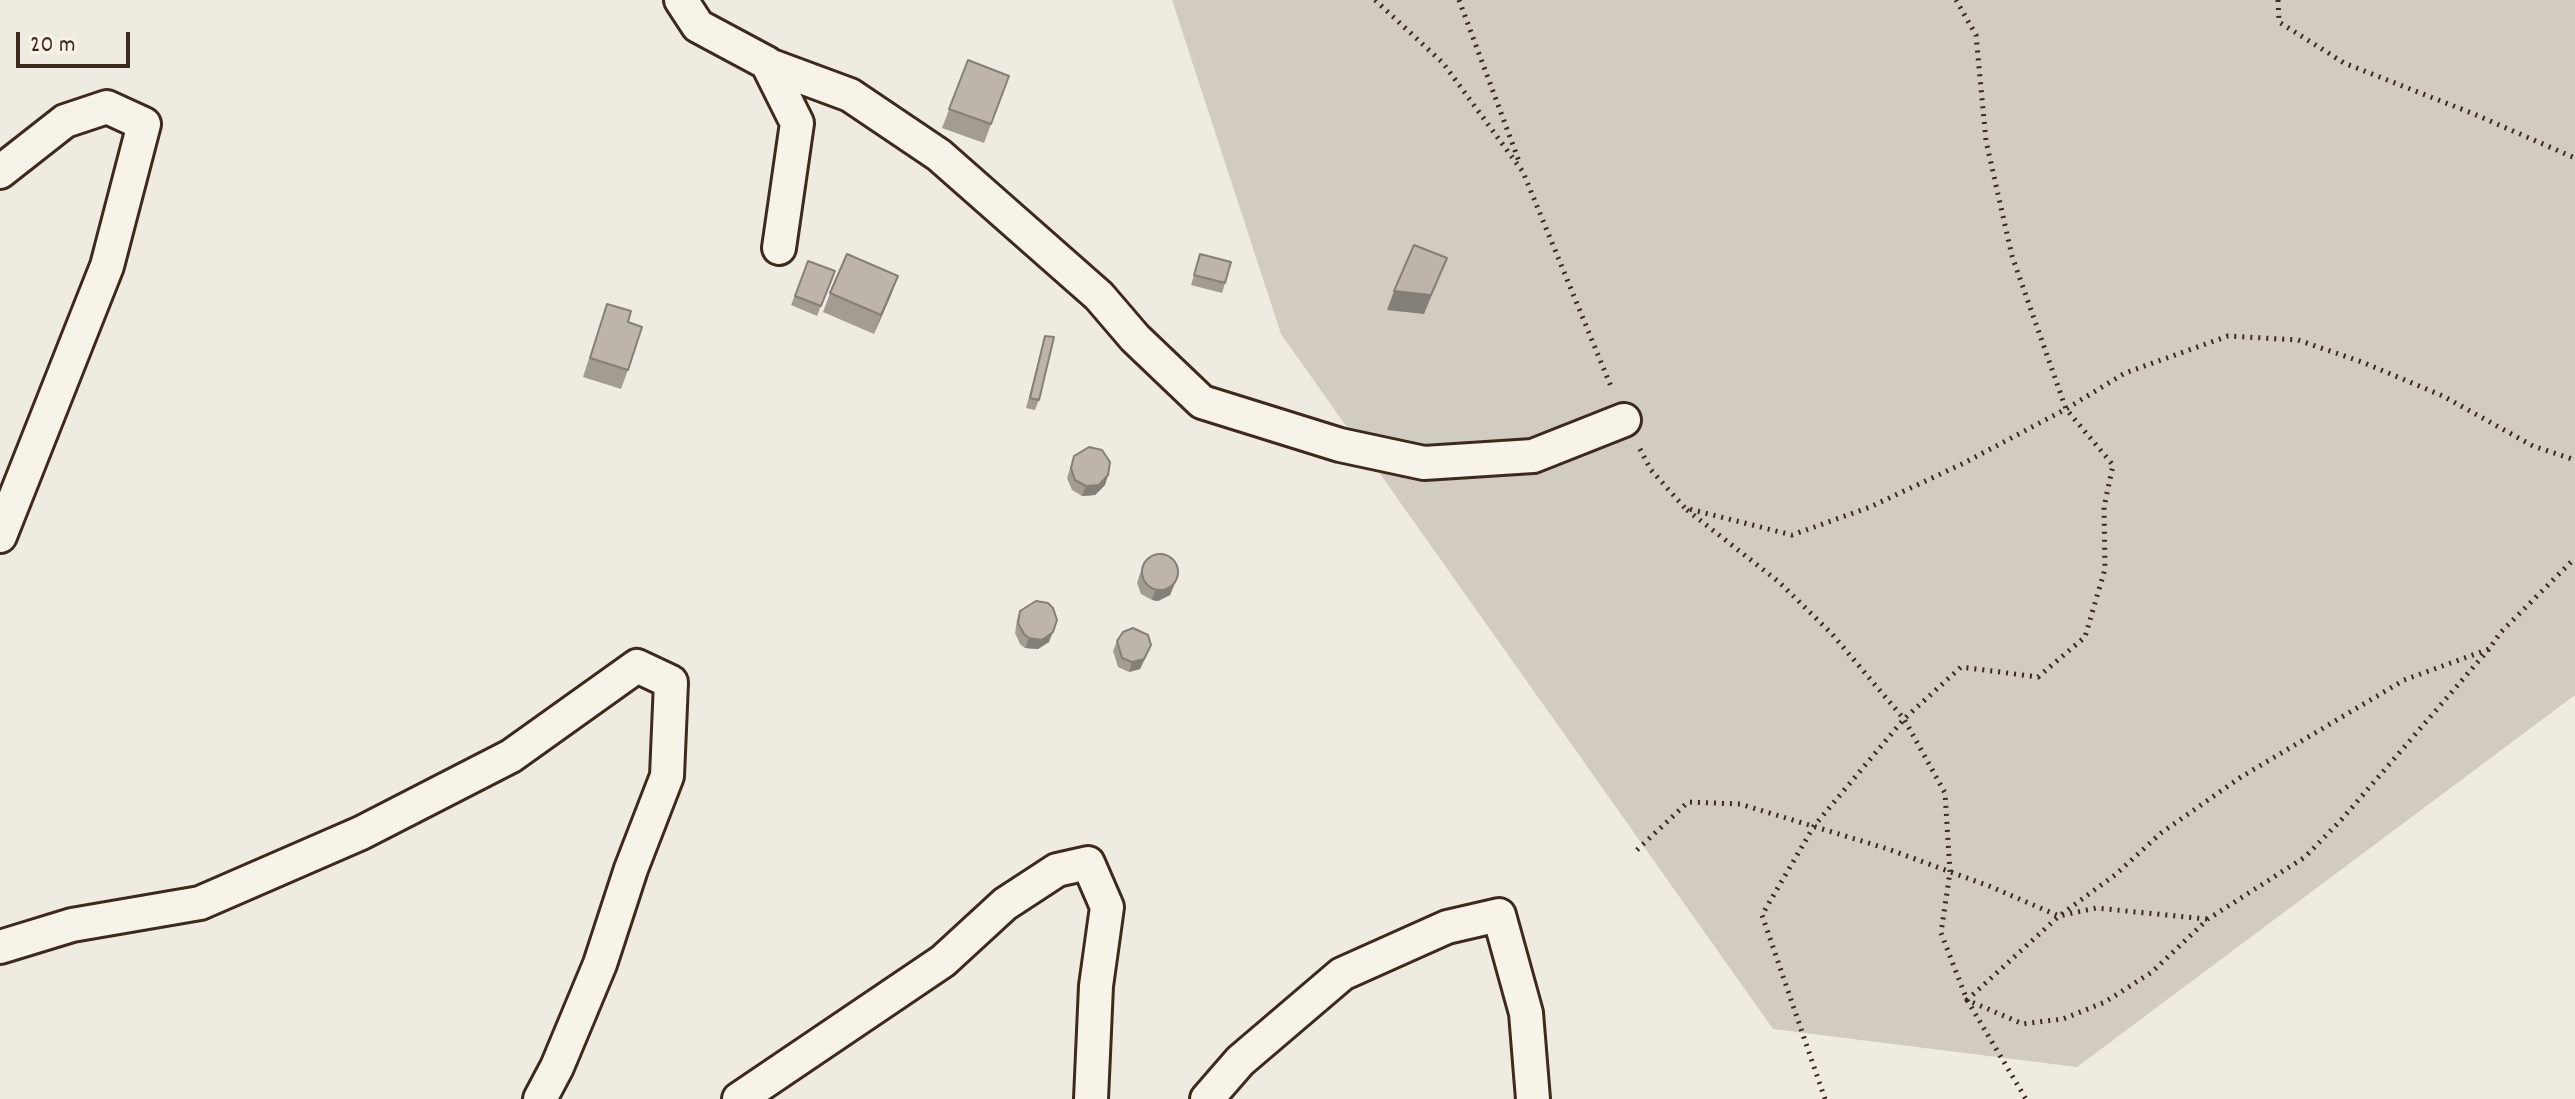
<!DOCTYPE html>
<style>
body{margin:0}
#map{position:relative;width:2575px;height:1099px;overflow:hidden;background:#efebe0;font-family:Dekko,sans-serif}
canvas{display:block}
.scale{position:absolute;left:16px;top:32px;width:114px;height:36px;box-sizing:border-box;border:4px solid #3b2a1e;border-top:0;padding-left:10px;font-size:24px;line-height:28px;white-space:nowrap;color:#3b2a1e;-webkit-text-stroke:6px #f7f3e8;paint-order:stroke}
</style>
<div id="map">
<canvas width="2575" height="1099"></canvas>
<div class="scale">20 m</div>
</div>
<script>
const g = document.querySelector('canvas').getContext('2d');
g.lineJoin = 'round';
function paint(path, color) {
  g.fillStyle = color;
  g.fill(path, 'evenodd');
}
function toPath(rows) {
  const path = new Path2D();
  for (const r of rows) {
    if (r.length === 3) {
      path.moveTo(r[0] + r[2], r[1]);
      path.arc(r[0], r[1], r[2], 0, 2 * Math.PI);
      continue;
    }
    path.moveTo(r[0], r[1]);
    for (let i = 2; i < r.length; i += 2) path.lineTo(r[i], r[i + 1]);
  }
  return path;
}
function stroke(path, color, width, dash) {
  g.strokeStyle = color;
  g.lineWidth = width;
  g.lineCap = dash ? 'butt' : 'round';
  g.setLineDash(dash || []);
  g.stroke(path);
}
paint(toPath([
 [1172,0,2575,0,2575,695,2077,1067,1773,1029,1281,334]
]), '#d1cbc0');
const minor = toPath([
 [681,0,698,26,767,63,797,123,779,248],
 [769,65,850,95,939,155,1099,296,1135,338,1202,402,1340,445,1424,463,1533,456,1624,420],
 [0,172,65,121,107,107,144,124,107,266,0,536],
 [0,947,72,925,200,903,361,833,511,756,637,666,671,682,667,776,631,869,600,964,557,1067,540,1099],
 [739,1099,943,961,1005,904,1057,870,1088,863,1107,907,1096,986,1091,1099],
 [1207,1099,1240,1061,1342,974,1447,927,1499,915,1526,1013,1533,1099]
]);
stroke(minor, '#3b2a1e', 38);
stroke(toPath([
 [1375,0,1443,63,1523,172,1612,389],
 [1459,0,1520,164],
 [2278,0,2279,22,2344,63,2474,114,2575,158],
 [1640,449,1651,470,1685,508,1792,535,1870,507,1964,463,2066,409,2125,373,2228,336,2298,340,2362,362,2443,396,2533,446,2575,460],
 [1687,510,1779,582,1832,634,1904,719,1945,793,1950,872,1941,933,1967,1000,2026,1099],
 [2489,649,2342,819,2305,857,2208,919,2152,972,2105,1002,2063,1019,2023,1024,1967,1000,2059,916,2115,875,2161,833,2241,777,2404,680,2489,649,2501,632,2575,558],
 [1637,850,1688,802,1740,804,1888,849,1989,886,2059,916,2096,908,2207,919],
 [1825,1099,1762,915,1814,826,1904,719,1961,667,2038,677,2085,637,2105,569,2104,507,2113,465,2066,409,2012,256,1986,141,1976,35,1956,0]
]), '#3b2a1e', 5, [2, 6]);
stroke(minor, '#f7f3e8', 32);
paint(toPath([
 [968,60,1009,76,984,143,942,128],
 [1200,254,1225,283,1222,293,1191,285],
 [808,261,835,271,817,316,791,305],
 [830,293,891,295,874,334,823,312],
 [607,304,628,322,628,370,621,389,583,377],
 [1045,336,1039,400,1035,410,1026,408],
 [1074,456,1108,475,1105,485,1095,495,1082,496,1072,490,1067,478],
 [1144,561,1175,583,1170,595,1158,601,1152,600,1141,594,1137,583],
 [1020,611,1049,642,1038,649,1025,648,1020,644,1015,633,1017,620],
 [1117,641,1147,655,1140,669,1129,672,1118,667,1113,651]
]), '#a39c92');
paint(toPath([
 [1447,258,1424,314,1387,310,1394,291],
 [898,276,891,295,874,334,881,315],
 [1108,475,1105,485,1095,495,1082,496,1086,486],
 [1179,573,1170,595,1158,601,1152,600,1155,591],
 [1053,632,1049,642,1038,649,1025,648,1029,638],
 [1151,645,1140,669,1129,672,1132,662]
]), '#847f77');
const building = toPath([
 [968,60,1009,76,991,124,949,109,968,60],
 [1414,245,1447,258,1431,295,1394,291,1414,245],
 [847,254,898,276,881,315,830,293,847,254],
 [1200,254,1231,262,1225,283,1194,275,1200,254],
 [808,261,835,271,821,306,795,296,808,261],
 [607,304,631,311,628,322,642,327,628,370,590,358,607,304],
 [1045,336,1054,337,1039,400,1030,398,1045,336],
 [1089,447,1102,450,1110,462,1108,475,1099,485,1086,486,1075,480,1071,468,1074,456,1089,447],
 [1160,572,18],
 [1036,601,1048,603,1053,608,1057,620,1053,632,1042,640,1029,638,1024,634,1018,623,1020,611,1036,601],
 [1133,628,1148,635,1151,645,1144,659,1132,662,1122,658,1117,641,1123,632,1133,628]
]);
paint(building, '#bdb5aa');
stroke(building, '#847f77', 2);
</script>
